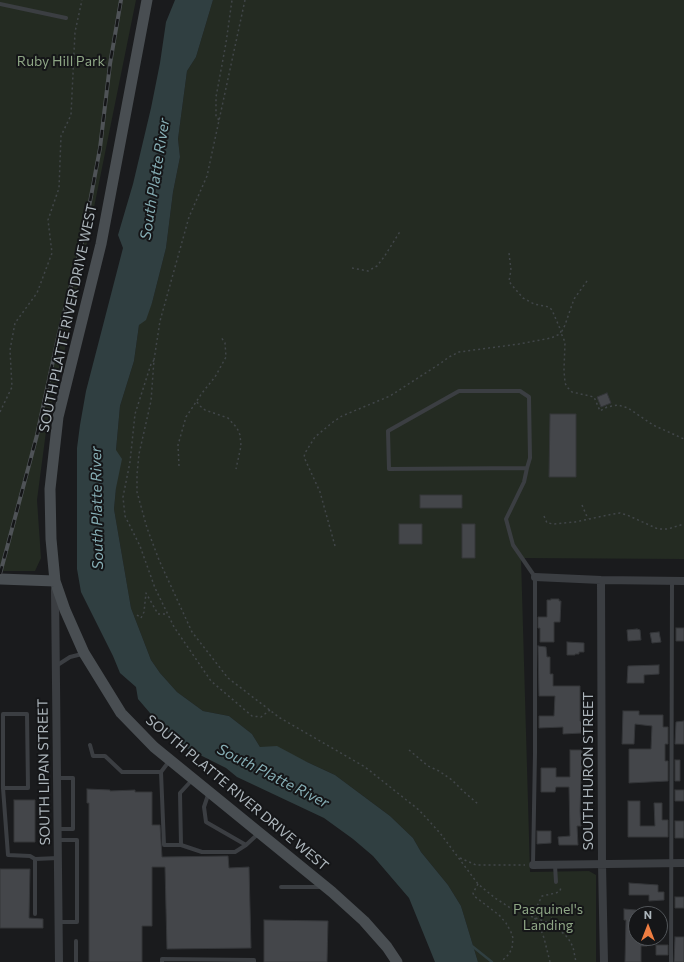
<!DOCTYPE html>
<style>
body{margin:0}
#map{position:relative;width:684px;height:962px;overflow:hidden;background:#1a1b1d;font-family:Commissioner,sans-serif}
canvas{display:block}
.north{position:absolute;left:628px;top:906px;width:40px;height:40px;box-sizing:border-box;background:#151618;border:1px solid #52565a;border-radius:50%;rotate:0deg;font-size:11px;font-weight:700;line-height:16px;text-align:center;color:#adb6bc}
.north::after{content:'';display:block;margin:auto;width:14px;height:18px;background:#ee7d41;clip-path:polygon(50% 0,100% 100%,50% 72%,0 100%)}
</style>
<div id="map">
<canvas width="684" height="962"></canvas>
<div class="north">N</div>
</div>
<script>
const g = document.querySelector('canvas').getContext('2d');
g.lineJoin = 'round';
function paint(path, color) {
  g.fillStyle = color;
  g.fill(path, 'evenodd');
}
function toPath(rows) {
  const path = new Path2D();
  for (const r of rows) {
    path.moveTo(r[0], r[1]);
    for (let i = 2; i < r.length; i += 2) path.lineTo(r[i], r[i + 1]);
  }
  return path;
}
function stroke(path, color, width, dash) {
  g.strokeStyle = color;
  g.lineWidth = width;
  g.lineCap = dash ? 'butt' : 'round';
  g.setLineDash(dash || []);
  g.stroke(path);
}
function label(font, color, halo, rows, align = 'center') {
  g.font = font + ' Commissioner,sans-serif';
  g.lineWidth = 4;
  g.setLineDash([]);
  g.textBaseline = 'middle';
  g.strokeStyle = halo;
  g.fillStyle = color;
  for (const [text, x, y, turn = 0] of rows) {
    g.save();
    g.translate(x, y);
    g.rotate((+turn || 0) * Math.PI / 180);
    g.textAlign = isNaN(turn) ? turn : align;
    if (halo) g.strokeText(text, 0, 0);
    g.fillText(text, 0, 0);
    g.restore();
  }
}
paint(toPath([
 [0,0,136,0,68,336,47,424,37,500,41,558,35,571,0,571],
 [213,0,684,0,684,559,521,558,530,872,589,871,596,875,596,962,478,962,461,906,448,885,421,852,413,838,390,816,335,775,307,762,260,747,252,734,229,716,203,711,177,692,160,673,151,660,131,608,114,509,116,488,116,450,120,406,134,361,139,325,152,303,166,248,173,192,180,157,178,139,187,71,196,57]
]), '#242b22');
paint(toPath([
 [175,0,213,0,196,57,187,71,178,139,180,157,173,192,166,248,152,303,146,320,139,325,134,361,120,406,116,450,122,459,116,488,114,509,131,608,151,660,160,673,177,692,203,711,229,716,252,734,260,747,277,746,307,762,335,775,390,816,413,838,421,852,448,885,461,906,478,962,435,962,409,898,373,856,353,839,324,818,237,777,226,768,188,749,162,727,138,699,136,687,120,673,113,656,81,592,77,569,77,448,80,425,86,391,123,248,118,235,133,184,151,108,160,63,166,22]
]), '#303f41');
stroke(toPath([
 [472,946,492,962]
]), '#303f41', 2.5);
const building = toPath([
 [607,393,611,403,601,407,597,397,607,393],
 [550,414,576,414,576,477,549,477,550,414],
 [420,495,462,495,462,508,420,508,420,495],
 [399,524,422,524,422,544,399,544,399,524],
 [462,524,475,524,475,558,462,558,462,524],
 [551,599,559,599,559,601,561,601,560,622,554,622,554,642,540,642,540,628,538,628,538,617,547,617,547,600,551,600,551,599],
 [676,628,684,628,684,641,676,641,676,628],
 [637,629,640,630,641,640,628,641,627,630,637,629],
 [659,632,661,642,652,643,650,633,659,632],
 [567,642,584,643,584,652,579,652,579,654,575,654,575,655,567,655,567,642],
 [538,646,546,647,547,657,550,657,550,674,553,674,553,686,580,686,580,721,582,722,582,733,563,734,563,727,539,728,539,716,554,716,555,696,539,696,538,646],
 [659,665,659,674,644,675,644,683,627,683,628,666,659,665],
 [623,711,639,711,639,715,663,715,663,727,668,727,668,744,665,744,665,761,668,761,668,781,629,783,629,749,651,749,652,726,635,724,634,744,622,744,623,711],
 [684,721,684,744,675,744,676,722,684,721],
 [570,750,582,750,580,811,581,826,577,826,578,845,559,845,558,837,570,836,569,787,556,787,555,792,541,792,541,768,556,768,556,777,570,777,570,750],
 [675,760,680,760,680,781,675,781,675,760],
 [87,789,110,790,110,791,135,790,135,792,152,792,152,825,160,825,162,857,228,856,229,868,249,867,251,948,167,949,165,867,152,867,152,926,142,926,142,962,89,962,89,803,87,803,87,789],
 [675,790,684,790,684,801,675,801,675,790],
 [14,800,35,800,35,842,14,842,14,800],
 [628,801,640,801,640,826,655,826,654,803,662,803,662,820,668,820,668,837,628,837,628,801],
 [675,821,684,821,684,838,675,838,675,821],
 [537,831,551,831,551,843,537,844,537,831],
 [0,869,30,869,29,918,43,919,43,928,0,928,0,869],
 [629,883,658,885,658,892,664,892,664,900,649,901,649,895,629,895,629,883],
 [675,897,684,897,684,908,675,908,675,897],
 [624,909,636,910,636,938,647,938,647,946,641,946,641,962,625,962,626,920,624,920,624,909],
 [264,920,328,921,327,962,264,962,264,920],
 [675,937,684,937,684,962,674,962,675,937],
 [656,945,668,945,668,955,656,955,656,945]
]);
paint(building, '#44464a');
stroke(building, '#343639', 1);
stroke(toPath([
 [245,0,207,176,189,217,160,321,154,360,151,401,139,454,137,474,137,492,147,528,159,560,192,632,228,678,280,718,365,767,419,810,440,833,478,884,495,898,512,909,546,922,563,933,568,938,573,947,576,962],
 [219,120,216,117,216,97,226,43,232,0],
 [352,268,368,271,377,266,384,257,401,230],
 [587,281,574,299,565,325,561,333,565,342,564,370,565,383,567,387,572,392,594,397,600,411,607,407,618,405,628,408,653,425,684,439],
 [154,360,151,364,135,414,130,462,123,497,125,516,140,546,155,588,174,627,211,681,252,716,261,717,270,710],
 [197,402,200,406,205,410,228,418,237,428,240,435,241,446,236,469],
 [0,412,12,387,10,350,15,323,37,293,52,253,48,220,59,188,61,136,71,115,75,32,82,0],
 [179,466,178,445,186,417,202,393,215,377,226,357,225,343,221,337],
 [582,505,588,519],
 [544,516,547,523,554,524,575,522,613,514,620,513,627,515,658,529,668,529,684,524],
 [335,546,320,492,304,457,305,453,315,437,333,422,342,416,390,396,441,363,449,357,459,352,519,344,551,338,560,334,561,331,552,310,549,307,534,304,523,298,511,284,509,281,511,270,509,253],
 [137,615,141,618,144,612,146,593,158,614,168,614],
 [409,750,428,766,439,771,452,780,463,791,478,804],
 [460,858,476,865,525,865],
 [478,884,473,893,474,896,499,915,506,923,511,932,513,938,512,948,509,954,501,962],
 [549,924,554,913],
 [550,962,544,938,539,925,534,917,538,904,542,896,556,893,560,891,561,887]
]), '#414649', 1.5, [2, 3]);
stroke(toPath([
 [0,4,66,18],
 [527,468,389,469,388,431,459,391,520,391,529,397,530,458,527,468,524,482,506,519,513,545,535,577,535,753,533,865],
 [56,666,70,657,82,654],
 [90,745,93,756,105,756,122,772,161,772],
 [170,760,161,772,164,845,181,845,202,852,235,852,246,845],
 [57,778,73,778,73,829,58,829],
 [3,788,28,788,27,714,3,714,3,788,8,855,30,856,35,859],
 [209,792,204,807,206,822,246,845,259,833],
 [58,840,77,840,77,922,59,922],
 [181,845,180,793,192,780],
 [555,865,556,882],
 [281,887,321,887],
 [35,914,35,859,58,858],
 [76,941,76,962],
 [162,962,162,959,254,960,254,962],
 [671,962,672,581]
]), '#3b3e42', 4);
stroke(toPath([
 [535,577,601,580,684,581],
 [601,580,602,864,604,962],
 [55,590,59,962],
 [533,865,684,863]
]), '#3b3e42', 8);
stroke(toPath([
 [147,0,101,244,58,417,50,489,51,539,55,581,65,610,84,653,121,713,154,747,332,892,364,921,387,947,397,962],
 [0,579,55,581]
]), '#494e52', 11);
const rail = toPath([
 [0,574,37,435,59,333,84,234,100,148,110,64,121,0]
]);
stroke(rail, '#4f5357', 4);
stroke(rail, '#151618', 2.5, [8]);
label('14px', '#8ea685', '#151618', [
 ["Ruby Hill Park",61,61],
 ["Pasquinel's",548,909],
 ["Landing",548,925]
]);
label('14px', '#adb6bc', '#151618', [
 ["SOUTH PLATTE RIVER DRIVE WEST",68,318,-78],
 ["SOUTH HURON STREET",588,771,-90],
 ["SOUTH LIPAN STREET",44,772,-91],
 ["SOUTH PLATTE RIVER DRIVE WEST",237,793,40]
]);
label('italic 15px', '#86aeb5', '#151618', [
 ["South Platte River",155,179,-81],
 ["South Platte River",97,508,-91],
 ["South Platte River",273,776,27]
]);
</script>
